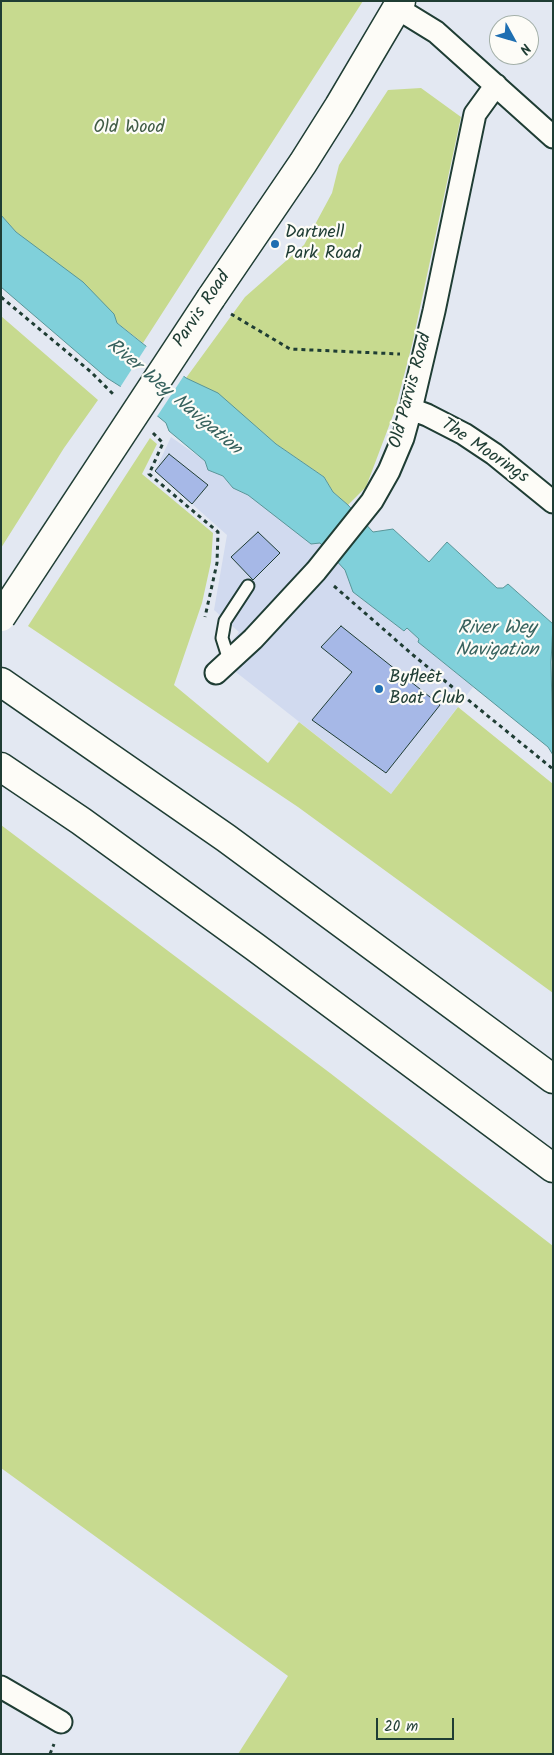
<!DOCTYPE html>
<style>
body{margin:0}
#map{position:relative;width:554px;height:1755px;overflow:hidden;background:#e3e8f2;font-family:Kalam,sans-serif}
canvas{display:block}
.frame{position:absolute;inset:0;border:2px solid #1f3d34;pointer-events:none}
.north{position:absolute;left:489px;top:15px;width:50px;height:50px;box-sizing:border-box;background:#fdfcf7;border:1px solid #a4b0a9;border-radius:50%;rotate:129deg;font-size:14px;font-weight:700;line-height:20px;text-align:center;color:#1f3d34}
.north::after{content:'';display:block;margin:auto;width:18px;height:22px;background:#1f6fb2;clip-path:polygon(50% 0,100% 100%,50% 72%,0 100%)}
.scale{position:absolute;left:376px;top:1718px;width:78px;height:22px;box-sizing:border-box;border:2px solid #1f3d34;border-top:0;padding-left:6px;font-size:15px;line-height:18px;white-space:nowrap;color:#1f3d34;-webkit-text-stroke:4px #fdfcf7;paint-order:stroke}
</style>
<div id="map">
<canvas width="554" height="1755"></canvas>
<div class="frame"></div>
<div class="north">N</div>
<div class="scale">20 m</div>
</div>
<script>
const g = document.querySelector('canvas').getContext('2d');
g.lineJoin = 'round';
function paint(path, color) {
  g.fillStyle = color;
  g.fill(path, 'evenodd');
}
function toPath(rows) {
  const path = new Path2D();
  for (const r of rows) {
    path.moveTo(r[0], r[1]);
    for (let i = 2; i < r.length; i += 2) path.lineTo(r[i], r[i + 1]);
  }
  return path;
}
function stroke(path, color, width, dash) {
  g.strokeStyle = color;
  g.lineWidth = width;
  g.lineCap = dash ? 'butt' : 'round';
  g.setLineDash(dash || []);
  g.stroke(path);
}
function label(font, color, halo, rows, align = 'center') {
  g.font = font + ' Kalam,sans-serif';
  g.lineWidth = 4.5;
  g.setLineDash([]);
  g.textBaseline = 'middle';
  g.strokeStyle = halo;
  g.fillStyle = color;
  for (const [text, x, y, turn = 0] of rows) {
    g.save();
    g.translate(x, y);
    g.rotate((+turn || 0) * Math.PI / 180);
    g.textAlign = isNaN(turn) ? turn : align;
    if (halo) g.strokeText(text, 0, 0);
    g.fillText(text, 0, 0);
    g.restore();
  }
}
paint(toPath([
 [171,437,205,461,209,470,223,476,233,488,248,495,320,543,345,570,354,592,404,631,407,628,419,639,418,642,473,687,391,794,218,658,239,632,214,610,227,535,155,471]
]), '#d1daef');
paint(toPath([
 [1,1,363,1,143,343,116,322,114,314,16,232,1,215],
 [421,88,461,117,412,345,395,410,366,487,348,505,333,492,324,477,276,444,248,420,186,378,245,297,304,245,332,193,339,165,388,90],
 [1,316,98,400,64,448,1,548],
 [150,438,157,444,142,474,213,533,211,562,202,603,174,685,268,763,299,722,391,794,458,707,553,784,553,993,298,807,28,626],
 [1,825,330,1073,553,1246,553,1754,238,1754,288,1676,1,1468]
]), '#c7da8f');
const water = toPath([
 [1,215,16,232,83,282,114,314,117,323,186,378,218,393,276,444,324,477,333,492,348,505,373,532,393,529,429,562,447,542,497,588,503,588,508,584,553,624,551,662,553,755,548,747,418,642,419,639,407,628,404,631,353,592,345,570,320,543,311,544,248,495,233,488,223,476,208,470,205,461,169,431,166,423,126,390,107,378,1,287,1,215]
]);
paint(water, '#80d0da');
stroke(water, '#599598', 1);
paint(toPath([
 [148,344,185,374,156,418,119,389]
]), '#e3e8f2');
const building = toPath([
 [169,454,208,485,192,504,155,471,169,454],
 [258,532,280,553,253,580,231,557,258,532],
 [341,626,440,705,386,773,312,720,352,672,321,647,341,626]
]);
paint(building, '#a6b8e7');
stroke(building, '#1f3d34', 1);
const service = toPath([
 [229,660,222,638,225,621,248,586]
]);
const minor = toPath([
 [397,8,436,32,553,137],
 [411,409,427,415,464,434,494,454,553,502],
 [216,673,253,639,316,571,372,501,389,471,403,438,411,409,434,311,475,114,496,85],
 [1,1687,61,1722]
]);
const primary = toPath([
 [211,298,303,163,339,106,401,1]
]);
const motorway = toPath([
 [1,682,226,838,553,1079],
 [1,767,81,821,255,947,553,1168]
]);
stroke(service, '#1f3d34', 15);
stroke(minor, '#1f3d34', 25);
stroke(primary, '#1f3d34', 31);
stroke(motorway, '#1f3d34', 31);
stroke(toPath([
 [1,297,91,372,115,396],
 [231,314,290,349,400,354],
 [153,433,163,443,149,474,218,532,217,563,205,617],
 [334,586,413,655,553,769],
 [50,1754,54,1744]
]), '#1f3d34', 3, [4, 4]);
stroke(service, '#fdfcf7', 11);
stroke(minor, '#fdfcf7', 21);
stroke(primary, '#fdfcf7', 28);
stroke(motorway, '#fdfcf7', 28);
const primaryBridge = toPath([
 [1,617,211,298]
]);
stroke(primaryBridge, '#1f3d34', 31, []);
stroke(primaryBridge, '#fdfcf7', 28);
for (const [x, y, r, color] of [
 [275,244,5,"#1f6fb2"],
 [379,689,5,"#1f6fb2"]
]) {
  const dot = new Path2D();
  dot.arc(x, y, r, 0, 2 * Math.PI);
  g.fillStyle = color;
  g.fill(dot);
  stroke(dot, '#fdfcf7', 2);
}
label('18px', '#415c46', '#fdfcf7', [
 ["Old Wood",129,129]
]);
label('18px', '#1f3d34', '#fdfcf7', [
 ["Dartnell",285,234],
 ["Park Road",285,255],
 ["Byfleet",389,679],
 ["Boat Club",389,700]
], 'left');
label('18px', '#1f3d34', '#fdfcf7', [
 ["Parvis Road",203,310,-56],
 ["Old Parvis Road",412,391,-75],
 ["The Moorings",484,452,34]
]);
label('italic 19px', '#37625e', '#fdfcf7', [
 ["River Wey Navigation",173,398,40],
 ["River Wey",497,630],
 ["Navigation",497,652]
]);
</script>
